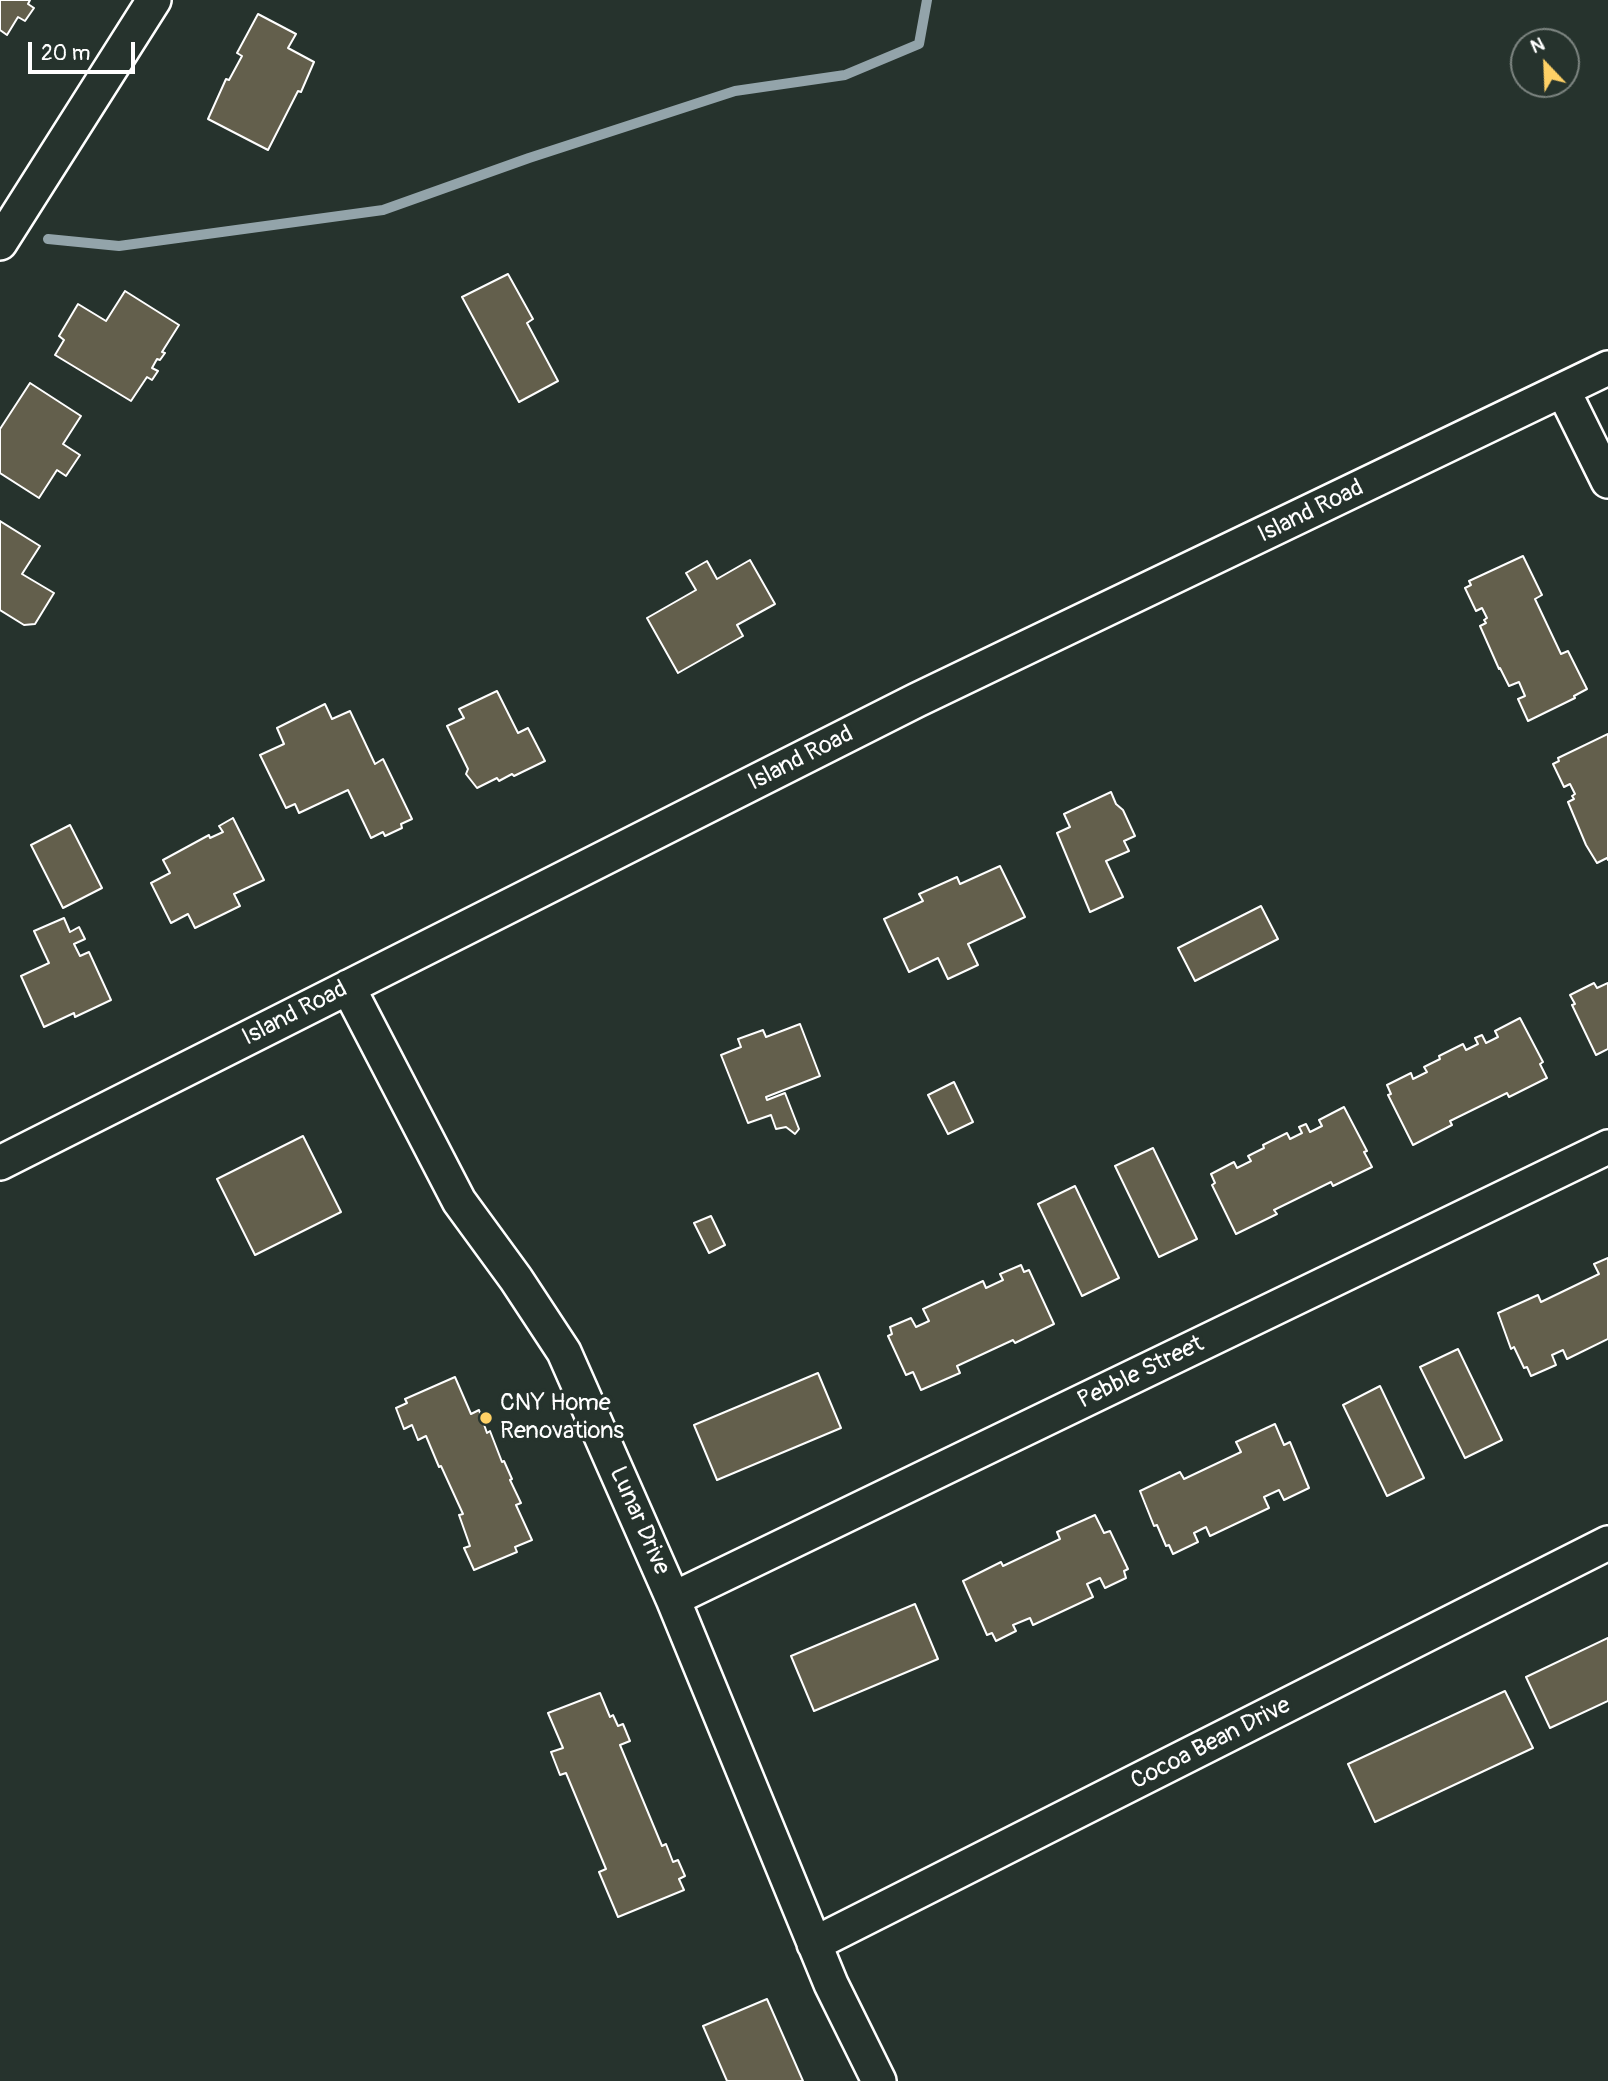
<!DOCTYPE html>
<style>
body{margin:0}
#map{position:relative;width:1608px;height:2081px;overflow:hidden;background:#26332d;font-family:Pangolin,sans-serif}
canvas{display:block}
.north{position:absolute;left:1510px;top:28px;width:70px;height:70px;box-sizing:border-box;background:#26332d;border:2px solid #7d8581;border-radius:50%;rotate:337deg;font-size:19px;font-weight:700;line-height:28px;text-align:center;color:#fff}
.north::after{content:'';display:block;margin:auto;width:24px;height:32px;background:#ffd166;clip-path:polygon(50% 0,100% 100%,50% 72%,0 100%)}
.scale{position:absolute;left:28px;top:42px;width:107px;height:32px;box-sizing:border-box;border:4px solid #fff;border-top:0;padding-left:9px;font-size:21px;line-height:24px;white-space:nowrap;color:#fff;-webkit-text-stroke:5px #26332d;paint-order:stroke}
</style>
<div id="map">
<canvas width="1608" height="2081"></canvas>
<div class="north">N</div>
<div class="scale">20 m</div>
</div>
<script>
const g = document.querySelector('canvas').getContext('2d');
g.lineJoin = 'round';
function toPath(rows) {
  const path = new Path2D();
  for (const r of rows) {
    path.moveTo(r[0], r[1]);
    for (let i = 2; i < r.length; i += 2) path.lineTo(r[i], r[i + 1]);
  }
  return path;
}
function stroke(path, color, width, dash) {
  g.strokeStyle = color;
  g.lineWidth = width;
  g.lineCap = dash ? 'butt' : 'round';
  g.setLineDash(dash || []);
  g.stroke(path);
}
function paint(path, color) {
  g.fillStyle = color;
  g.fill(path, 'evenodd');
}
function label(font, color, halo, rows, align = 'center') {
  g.font = font + ' Pangolin,sans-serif';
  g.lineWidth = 7;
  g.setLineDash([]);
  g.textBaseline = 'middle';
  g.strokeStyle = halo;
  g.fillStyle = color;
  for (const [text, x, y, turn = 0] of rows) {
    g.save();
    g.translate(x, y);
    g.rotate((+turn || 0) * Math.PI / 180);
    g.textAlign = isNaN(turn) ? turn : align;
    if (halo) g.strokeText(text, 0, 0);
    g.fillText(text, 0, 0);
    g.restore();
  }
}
stroke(toPath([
 [48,239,119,246,383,210,529,158,735,91,845,75,919,44,927,0]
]), '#93a4aa', 10);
const building = toPath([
 [0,0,30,0,28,4,34,8,25,21,18,17,7,35,0,30,0,0],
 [258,14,296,34,288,48,314,62,301,92,298,91,268,150,208,119,226,79,229,80,242,56,237,53,258,14],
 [508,274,533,319,527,323,558,381,519,402,462,297,508,274],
 [125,291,179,325,162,352,165,353,160,360,157,359,152,368,158,371,152,380,147,377,131,401,55,355,64,340,59,336,78,304,106,321,125,291],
 [30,383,81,416,63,444,80,455,66,476,57,470,39,498,0,473,0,429,30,383],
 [0,521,40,546,22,574,54,593,35,624,24,625,0,610,0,521],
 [1523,556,1542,595,1535,599,1561,654,1568,651,1587,689,1574,696,1575,698,1528,721,1518,699,1525,696,1519,682,1509,686,1500,668,1499,669,1480,626,1486,623,1484,620,1487,618,1482,608,1476,611,1465,588,1471,585,1469,581,1523,556],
 [750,560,775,604,737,625,743,636,678,673,647,618,696,590,686,573,707,561,717,579,750,560],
 [497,691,518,733,528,728,545,761,514,776,512,774,499,781,497,778,477,788,466,774,468,769,447,726,464,718,459,709,497,691],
 [325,704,332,719,350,711,375,764,383,759,412,819,401,824,402,828,385,836,383,832,371,838,348,790,299,813,295,804,286,808,260,755,284,744,277,728,325,704],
 [1608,734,1608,860,1607,858,1597,863,1586,845,1568,802,1574,799,1572,796,1575,794,1570,784,1564,787,1553,764,1559,761,1558,758,1608,734],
 [1111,792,1116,804,1123,810,1135,836,1124,841,1129,851,1106,861,1123,897,1090,912,1057,833,1070,827,1064,814,1111,792],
 [233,818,264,880,234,894,240,906,195,928,188,914,171,923,151,883,170,873,163,860,209,835,210,838,223,832,219,826,233,818],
 [70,825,102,888,63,908,31,845,70,825],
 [1000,866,1025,917,968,944,978,965,948,979,938,958,909,972,884,919,923,901,919,894,957,877,960,884,1000,866],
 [1261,906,1278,939,1195,981,1178,948,1261,906],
 [64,918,70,932,79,927,85,939,74,944,80,956,89,952,111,1000,75,1017,74,1013,44,1027,21,976,49,963,34,931,64,918],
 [1594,983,1597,988,1608,983,1608,1049,1596,1055,1572,1005,1575,1004,1570,995,1594,983],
 [1520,1018,1543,1062,1540,1064,1547,1078,1509,1097,1507,1093,1450,1121,1452,1125,1413,1145,1388,1095,1391,1094,1387,1085,1411,1073,1413,1079,1427,1072,1424,1067,1440,1059,1439,1056,1463,1044,1466,1050,1478,1044,1475,1038,1482,1035,1486,1043,1498,1037,1495,1031,1520,1018],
 [800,1024,820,1076,766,1097,767,1100,785,1093,799,1129,795,1134,786,1127,776,1129,771,1115,748,1123,721,1055,741,1047,738,1039,763,1030,766,1037,800,1024],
 [954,1082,973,1122,948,1134,928,1095,954,1082],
 [1344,1107,1367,1151,1364,1152,1372,1167,1333,1186,1331,1182,1274,1210,1277,1214,1236,1234,1212,1185,1215,1183,1211,1174,1234,1162,1237,1168,1251,1161,1248,1156,1264,1148,1263,1145,1287,1133,1290,1139,1302,1133,1299,1127,1306,1124,1310,1132,1322,1126,1319,1120,1344,1107],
 [303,1136,341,1212,255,1255,217,1179,303,1136],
 [1153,1148,1197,1239,1159,1257,1115,1166,1153,1148],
 [1075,1186,1119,1278,1082,1296,1038,1204,1075,1186],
 [711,1216,725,1245,709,1253,694,1223,711,1216],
 [1608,1258,1608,1339,1567,1359,1563,1350,1552,1355,1556,1365,1531,1376,1527,1367,1524,1368,1514,1347,1511,1349,1498,1313,1538,1295,1541,1302,1599,1274,1594,1264,1608,1258],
 [1021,1265,1024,1272,1029,1270,1054,1324,1015,1343,1013,1340,957,1366,960,1373,921,1390,913,1372,906,1375,888,1336,892,1334,890,1327,911,1318,916,1327,929,1321,923,1309,983,1281,986,1288,1003,1280,1000,1274,1021,1265],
 [1458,1349,1502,1440,1465,1458,1420,1367,1458,1349],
 [818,1373,841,1428,717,1480,694,1425,818,1373],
 [455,1377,471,1414,479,1410,487,1433,490,1431,502,1462,504,1461,512,1479,510,1480,521,1503,516,1505,532,1540,515,1547,517,1552,474,1570,464,1548,470,1546,459,1515,463,1514,441,1466,439,1467,426,1436,418,1440,412,1425,404,1429,396,1408,407,1403,405,1399,455,1377],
 [1380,1386,1424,1478,1387,1496,1343,1405,1380,1386],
 [1275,1424,1284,1445,1290,1442,1309,1488,1284,1500,1279,1490,1264,1497,1269,1508,1210,1536,1206,1527,1194,1533,1198,1542,1173,1554,1169,1545,1166,1546,1157,1525,1154,1526,1140,1491,1180,1472,1184,1479,1241,1452,1236,1442,1275,1424],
 [1095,1515,1104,1533,1110,1531,1128,1569,1124,1571,1126,1578,1105,1588,1100,1578,1087,1584,1093,1597,1033,1625,1030,1618,1013,1625,1016,1631,996,1641,992,1633,987,1635,963,1581,1001,1562,1003,1566,1060,1539,1057,1532,1095,1515],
 [915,1604,938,1659,814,1711,791,1656,915,1604],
 [1608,1638,1608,1701,1550,1728,1526,1677,1608,1638],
 [1505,1691,1533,1748,1375,1822,1348,1764,1505,1691],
 [600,1693,610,1717,613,1715,618,1726,623,1724,630,1741,620,1745,662,1846,666,1844,673,1862,678,1860,685,1876,679,1879,684,1890,618,1917,599,1872,606,1869,566,1773,560,1775,551,1752,563,1748,548,1713,600,1693],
 [767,1999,803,2081,727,2081,703,2026,767,1999]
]);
paint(building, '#635f4c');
stroke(building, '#fff', 2);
const street = toPath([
 [0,243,154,0],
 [1563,390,1608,481],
 [348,987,459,1201,516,1279,564,1352,673,1599,831,1984,879,2081],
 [0,1163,917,700,1608,368],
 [673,1599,1608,1147],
 [814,1944,1608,1543]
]);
stroke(street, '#fff', 38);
stroke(street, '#26332d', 33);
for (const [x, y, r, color] of [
 [486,1418,7,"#ffd166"]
]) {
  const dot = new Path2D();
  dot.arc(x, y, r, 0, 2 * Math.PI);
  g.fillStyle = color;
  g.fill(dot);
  stroke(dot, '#26332d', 2.5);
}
label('24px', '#fff', '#26332d', [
 ["Island Road",1311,512,-26],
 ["Island Road",801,759,-27],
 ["Island Road",295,1014,-27],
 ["Pebble Street",1141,1373,-26],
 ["Lunar Drive",639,1521,66],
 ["Cocoa Bean Drive",1211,1744,-27]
]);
label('24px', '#fff', '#26332d', [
 ["CNY Home",500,1404],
 ["Renovations",500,1432]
], 'left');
</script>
